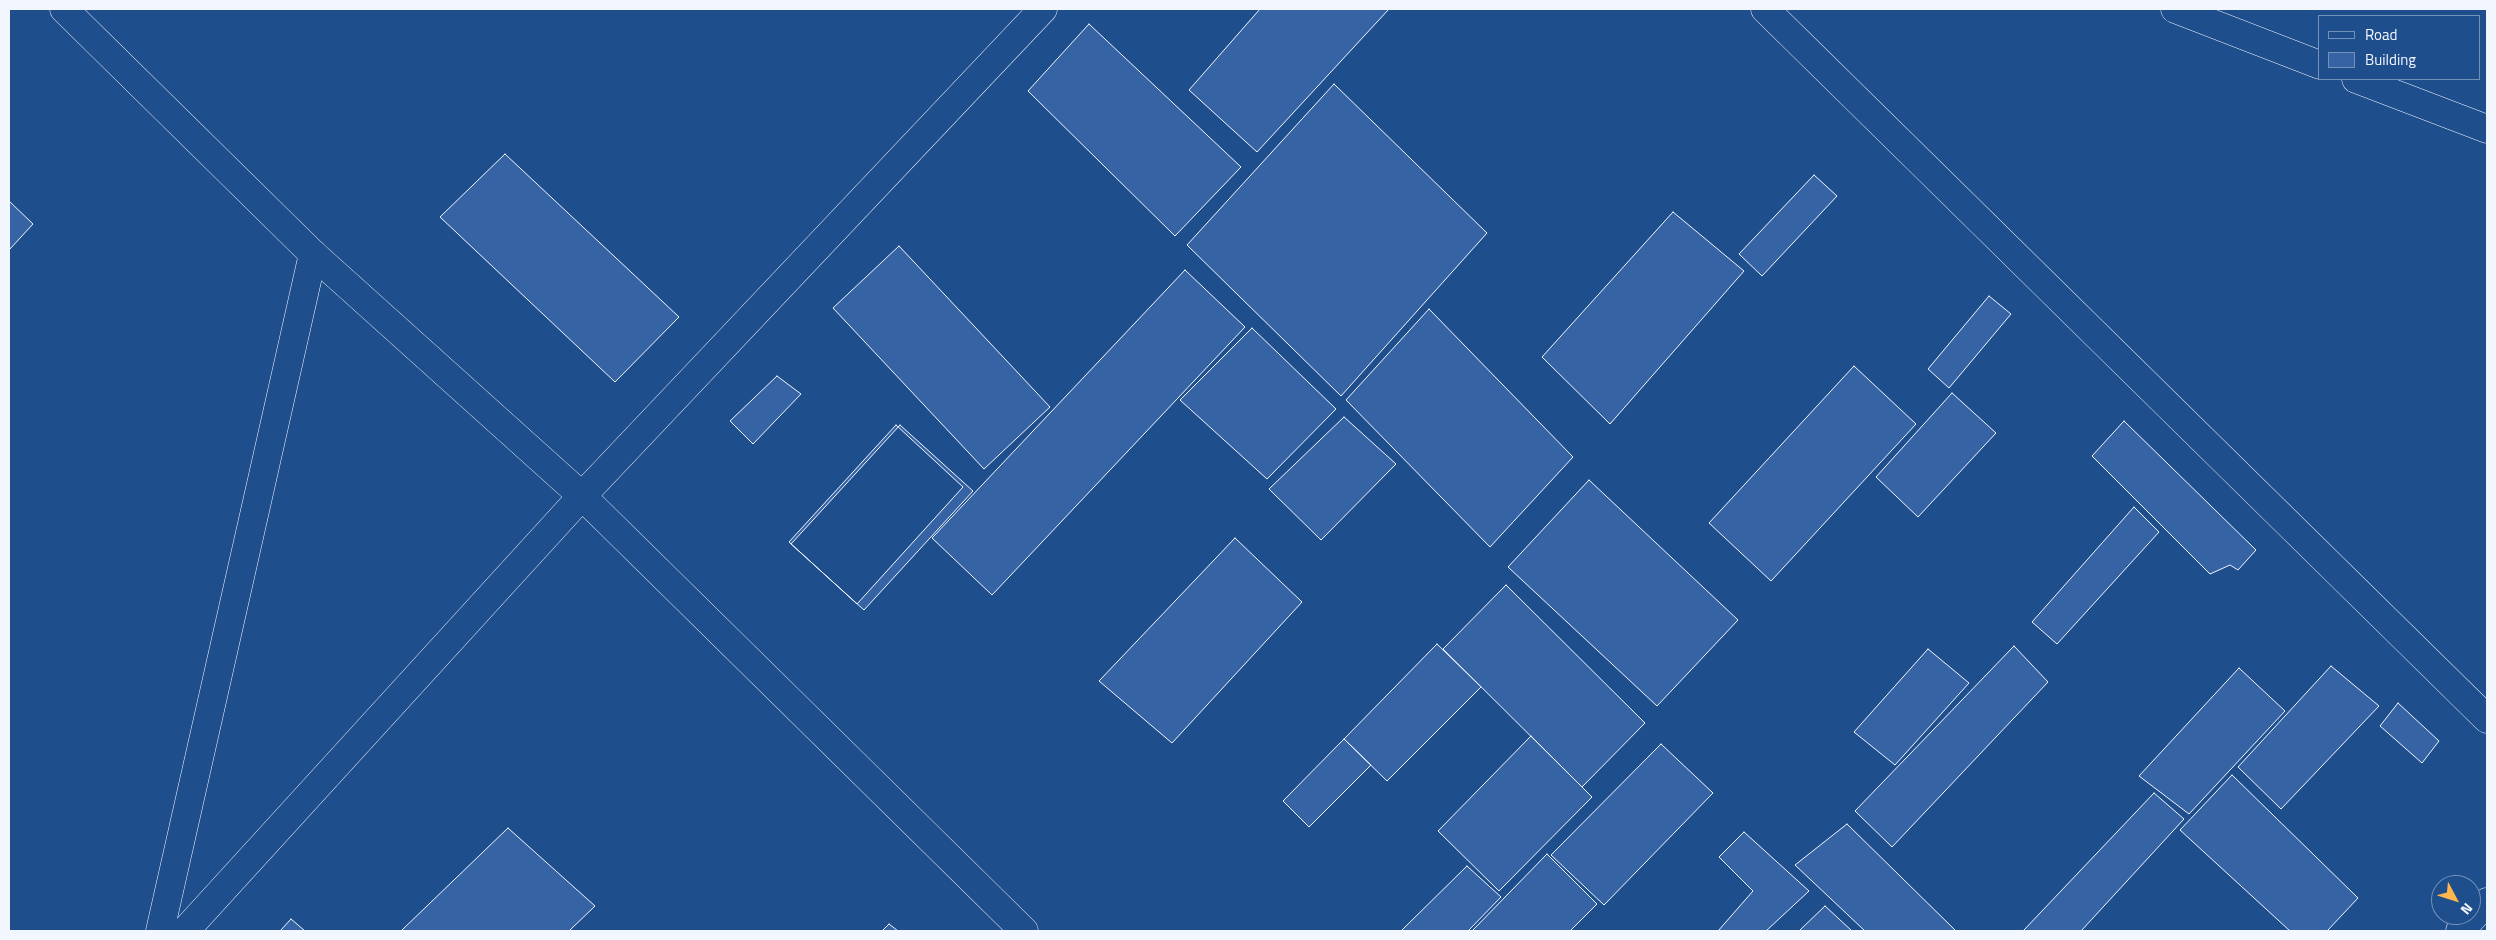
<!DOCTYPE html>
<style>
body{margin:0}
#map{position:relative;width:2496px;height:940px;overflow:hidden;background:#1f4e8c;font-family:"Titillium Web",sans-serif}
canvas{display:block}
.frame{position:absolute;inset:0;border:10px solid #f2f6ff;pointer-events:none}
.legend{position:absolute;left:2318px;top:15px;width:162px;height:65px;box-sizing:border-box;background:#1f4e8c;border:1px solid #7391ba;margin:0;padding:6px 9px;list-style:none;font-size:15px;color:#f2f6ff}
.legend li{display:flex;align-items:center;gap:10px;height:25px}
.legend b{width:25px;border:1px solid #7391ba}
.north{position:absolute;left:2431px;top:875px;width:50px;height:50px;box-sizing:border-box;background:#1f4e8c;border:1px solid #7391ba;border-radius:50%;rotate:130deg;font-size:14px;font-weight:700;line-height:20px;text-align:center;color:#f2f6ff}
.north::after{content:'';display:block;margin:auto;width:18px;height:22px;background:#ffb74d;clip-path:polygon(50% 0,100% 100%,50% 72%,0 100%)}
</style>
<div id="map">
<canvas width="2496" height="940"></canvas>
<div class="frame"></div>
<ul class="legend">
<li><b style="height:6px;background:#1f4e8c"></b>Road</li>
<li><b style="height:14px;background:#3563a3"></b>Building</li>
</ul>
<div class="north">N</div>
</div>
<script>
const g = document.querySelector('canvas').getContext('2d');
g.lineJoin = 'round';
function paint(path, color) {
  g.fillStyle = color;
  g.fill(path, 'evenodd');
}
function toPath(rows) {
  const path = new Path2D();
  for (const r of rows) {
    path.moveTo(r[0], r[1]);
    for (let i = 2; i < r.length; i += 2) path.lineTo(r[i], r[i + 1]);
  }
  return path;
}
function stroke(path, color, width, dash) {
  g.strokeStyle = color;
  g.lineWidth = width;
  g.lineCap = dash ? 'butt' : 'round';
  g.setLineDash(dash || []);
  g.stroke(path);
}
const building = toPath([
 [1260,9,1389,9,1257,152,1189,90,1260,9],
 [1089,24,1241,167,1175,236,1028,91,1089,24],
 [1334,84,1487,233,1341,396,1187,245,1334,84],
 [505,154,679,317,615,382,440,217,505,154],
 [1814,175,1837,196,1762,276,1739,254,1814,175],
 [9,201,33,224,9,250,9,201],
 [1673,212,1744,271,1610,424,1542,357,1673,212],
 [899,246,1050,407,984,469,833,308,899,246],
 [1185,270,1245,327,992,595,932,538,1185,270],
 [1989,296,2011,314,1949,388,1928,369,1989,296],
 [1429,309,1573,457,1490,547,1346,400,1429,309],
 [1252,328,1336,409,1267,479,1180,400,1252,328],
 [1854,366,1916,424,1771,581,1709,523,1854,366],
 [777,376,801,394,753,444,730,421,777,376],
 [1952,393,1996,433,1918,517,1876,477,1952,393],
 [1344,417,1396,464,1321,540,1269,489,1344,417],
 [2124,421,2256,550,2238,570,2230,565,2210,574,2092,456,2124,421],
 [896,425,963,487,857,604,789,542,896,425],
 [900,425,973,491,864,610,791,544,900,425],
 [1589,480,1738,620,1657,706,1508,567,1589,480],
 [2134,507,2159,532,2057,644,2032,622,2134,507],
 [1235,538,1302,602,1172,743,1099,681,1235,538],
 [1506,585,1645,723,1582,787,1443,649,1506,585],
 [1437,644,1481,687,1387,781,1344,739,1437,644],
 [2014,646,2048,682,1892,847,1855,811,2014,646],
 [1928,649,1969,683,1895,765,1854,732,1928,649],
 [2331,666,2379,706,2281,809,2238,767,2331,666],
 [2239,668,2285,711,2189,814,2139,776,2239,668],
 [2398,703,2439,741,2422,763,2380,726,2398,703],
 [1531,736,1592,797,1499,891,1438,831,1531,736],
 [1344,739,1371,765,1309,827,1283,801,1344,739],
 [1661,744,1713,793,1604,905,1551,855,1661,744],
 [2232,775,2358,898,2327,931,2290,931,2180,830,2232,775],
 [2154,793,2184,819,2081,931,2023,931,2154,793],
 [1847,824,1956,931,1865,931,1795,865,1847,824],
 [508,828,595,906,569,931,401,931,508,828],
 [1744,832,1809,891,1766,931,1718,931,1753,891,1719,857,1744,832],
 [1547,854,1597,904,1570,931,1472,931,1547,854],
 [1467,866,1501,897,1468,931,1401,931,1467,866],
 [1825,906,1852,931,1799,931,1825,906],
 [291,919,305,931,280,931,291,919],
 [889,924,898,931,882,931,889,924]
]);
paint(building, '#3563a3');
stroke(building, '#f2f6ff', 1);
const street = toPath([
 [1765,9,2487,719],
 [2175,9,2320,65],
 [2356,79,2487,129],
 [160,931,313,254],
 [185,931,582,496,1043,9],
 [2460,931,2487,902]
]);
const secondary = toPath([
 [64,9,313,254,582,496,1024,931]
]);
stroke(street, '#f2f6ff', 29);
stroke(secondary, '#f2f6ff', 29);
stroke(street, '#1f4e8c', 28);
stroke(secondary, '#1f4e8c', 28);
</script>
